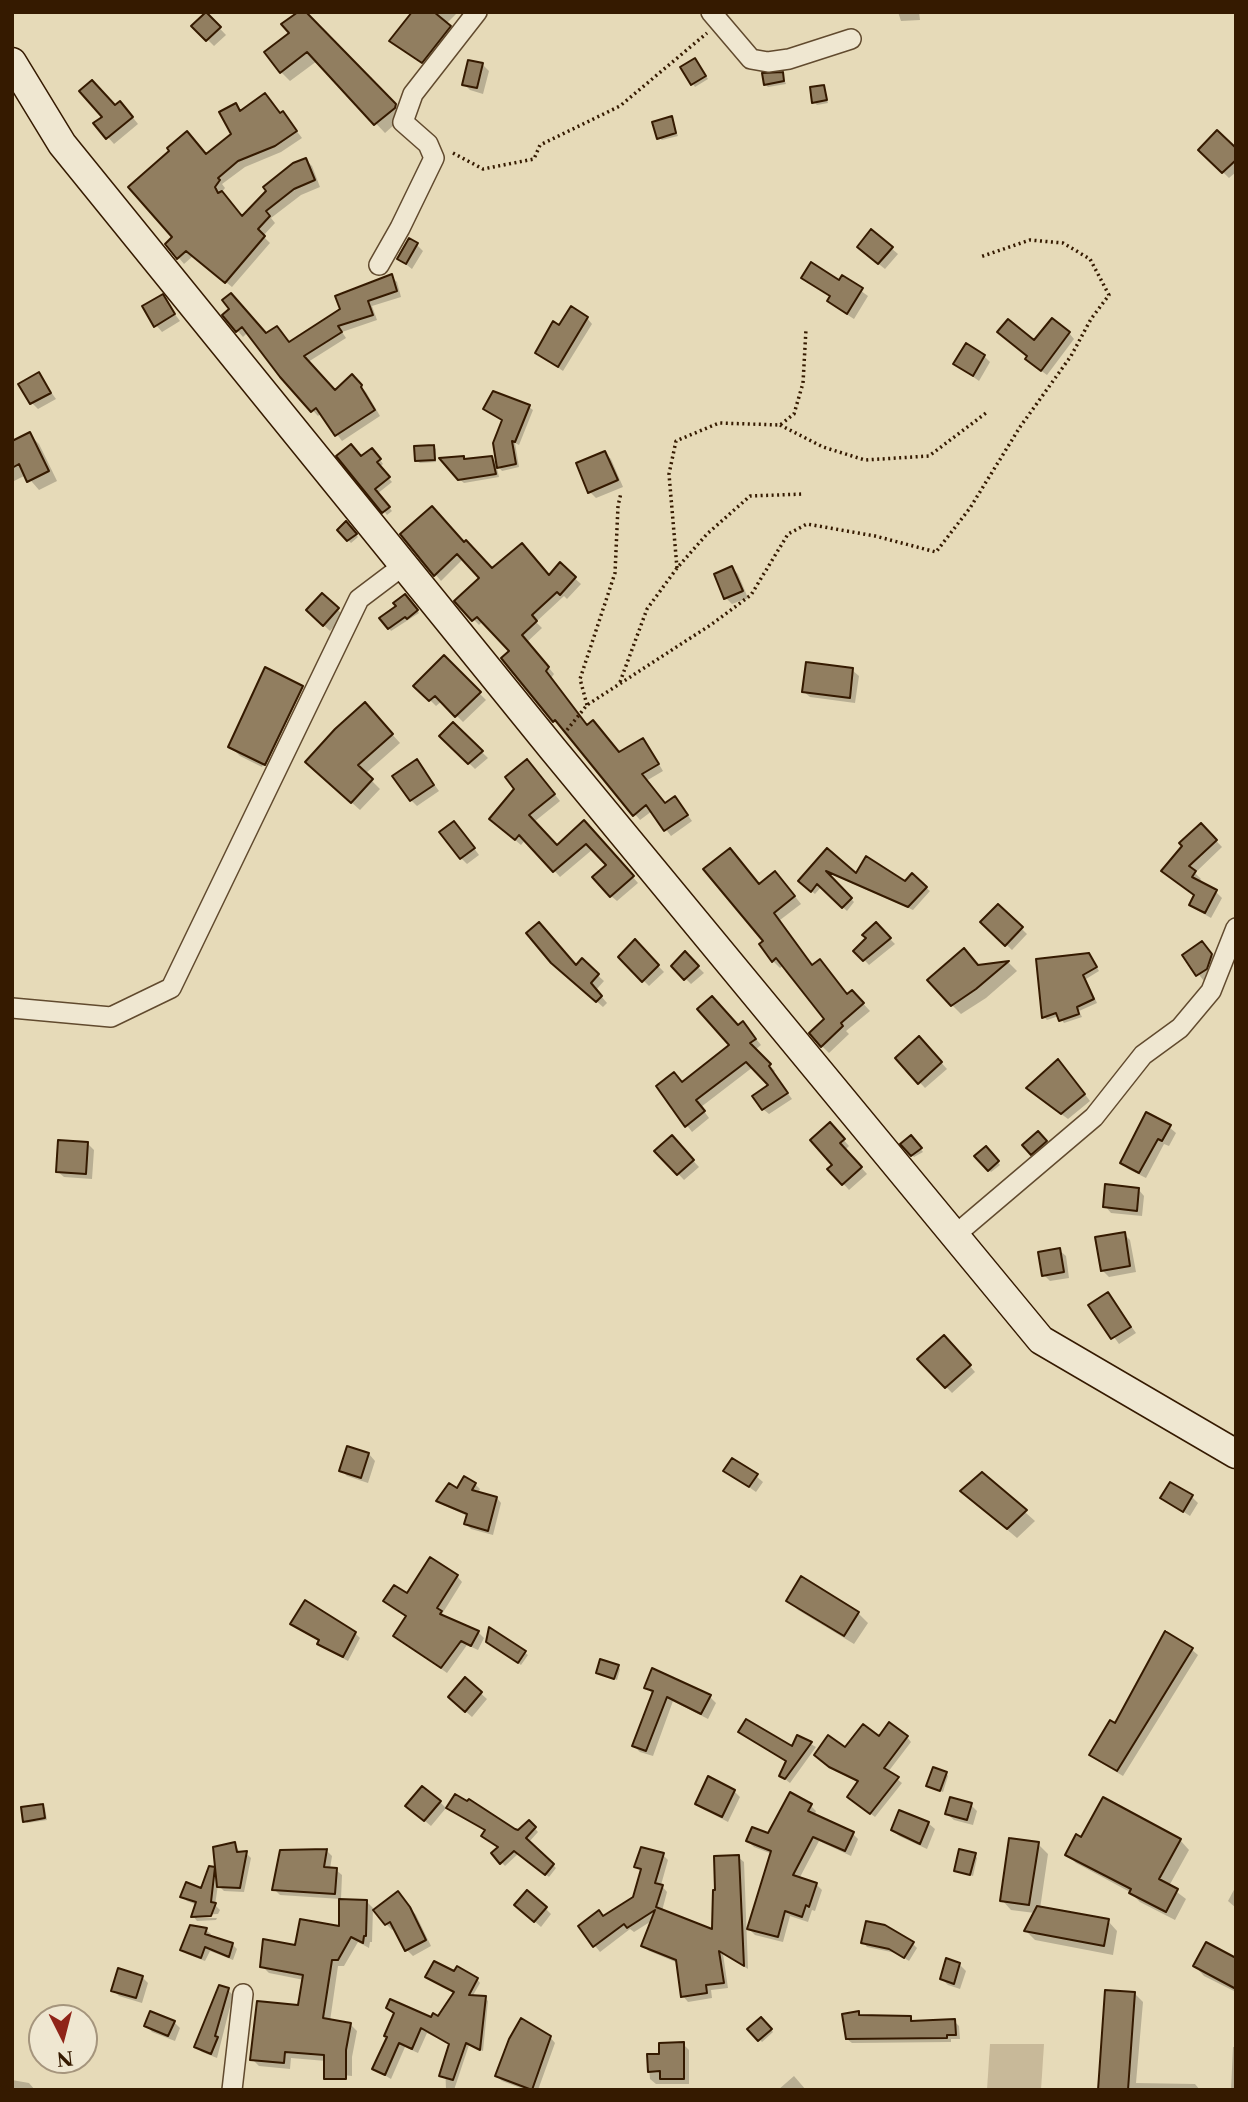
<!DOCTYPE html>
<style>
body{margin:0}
#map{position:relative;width:1248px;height:2102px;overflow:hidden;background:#e6dab8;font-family:"Libre Caslon Text",serif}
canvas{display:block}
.frame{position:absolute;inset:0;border:14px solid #351a00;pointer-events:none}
.north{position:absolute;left:28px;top:2004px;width:70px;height:70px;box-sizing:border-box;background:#efe7d1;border:2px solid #a5957d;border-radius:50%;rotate:174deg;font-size:19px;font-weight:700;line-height:28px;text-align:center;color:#351a00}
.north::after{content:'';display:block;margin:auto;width:24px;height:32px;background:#8f2418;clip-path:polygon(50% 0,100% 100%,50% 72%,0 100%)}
</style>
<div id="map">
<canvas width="1248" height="2102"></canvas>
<div class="frame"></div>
<div class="north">N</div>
</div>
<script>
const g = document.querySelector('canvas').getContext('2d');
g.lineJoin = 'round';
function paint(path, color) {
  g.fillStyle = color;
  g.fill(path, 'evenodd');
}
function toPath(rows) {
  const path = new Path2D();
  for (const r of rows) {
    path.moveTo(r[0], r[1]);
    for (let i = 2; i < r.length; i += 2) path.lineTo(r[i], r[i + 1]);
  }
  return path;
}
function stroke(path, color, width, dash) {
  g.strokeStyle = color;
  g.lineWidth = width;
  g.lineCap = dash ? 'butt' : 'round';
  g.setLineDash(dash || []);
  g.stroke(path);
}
paint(toPath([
 [990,2044,1044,2044,1041,2090,987,2090]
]), '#c8b999');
paint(toPath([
 [304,12,405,115,385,133,317,61,290,81,281,72,291,33],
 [414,12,458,12,446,24,454,32,427,67,391,41],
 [898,12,919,12,920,20,901,21],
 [206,14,226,35,214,46,194,26],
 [470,62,483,65,489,71,483,94,470,90,464,84],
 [698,63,708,79,695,87,683,68],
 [782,74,786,84,768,87,765,84],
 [823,87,828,103,817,105,814,102],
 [235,105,242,112,283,113,302,138,281,152,245,167,222,184,225,188,221,193,242,218,306,160,312,166,320,187,301,195,271,218,275,223,263,236,270,243,232,287,193,256,184,264,167,244,175,237,207,156,233,135],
 [126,109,138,124,114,144,95,123],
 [671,118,678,136,662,140,659,138],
 [1200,150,1236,150,1236,172,1229,178],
 [417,245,423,251,412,269,399,259],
 [891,248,898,254,885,269,865,253],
 [391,276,397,282,401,297,372,306,377,320,342,332,346,338,308,362,335,393,352,377,366,392,380,416,342,441,321,413,318,416,281,376,248,332,243,337,224,315,267,335,290,344],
 [803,278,840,282,843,278,868,296,854,319,835,307,829,301,831,297],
 [162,297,180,321,162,332,156,325],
 [587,318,592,324,563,371,537,353,560,327],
 [1069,333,1074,339,1047,375,1032,364,1035,342],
 [984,356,990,362,979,381,955,364],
 [38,374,56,399,38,409,32,403],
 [529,407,533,410,519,445,515,443,519,467,502,471,496,464,499,477,464,483,459,479,465,460,492,458,498,464,503,421,485,409],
 [29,434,39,444,57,481,39,490,26,475,12,482,12,443],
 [433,446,436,449,436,462,420,463,417,461],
 [605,453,611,459,623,487,596,498,590,492],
 [376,454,383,464,379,467,392,482,377,494,392,511,387,515,384,511,361,458],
 [346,523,358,537,351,543,339,530],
 [402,534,464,544,492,570,549,577,560,565,581,584,567,599,564,596,536,622,542,628,527,642,554,674,551,678,587,727,620,754,643,740,648,746,663,771,646,781,665,805,680,804,692,821,671,836,652,811,640,820,503,658,512,651,483,621,479,625,456,601,481,578,463,559,441,581],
 [732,568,738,574,748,598,732,604,726,598],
 [322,595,344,616,330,631,314,616],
 [405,596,419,613,391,631,389,628],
 [444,658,486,700,463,722,442,701,436,706,416,686],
 [266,669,304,689,300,689,262,767,240,756,230,746],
 [852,670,859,676,855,703,810,697,803,691],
 [304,689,312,697,275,774,265,769],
 [373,713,400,743,365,774,380,789,360,810,315,770],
 [453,724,488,758,475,769,441,736],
 [417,761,439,791,417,806,411,800],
 [533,767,560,801,534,822,557,848,590,828,638,883,617,901,611,896,608,865,593,849,560,877,526,839,521,845,497,825],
 [1201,825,1222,847,1195,873,1201,879,1198,883,1216,892,1222,898,1211,918,1197,910,1191,904,1196,896,1170,877],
 [460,829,479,855,467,864,461,858],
 [827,851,856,876,905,884,912,876,930,891,913,910,824,871,854,902,847,911,821,887,815,894,804,885],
 [782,880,801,904,780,920,813,966,827,968,848,995,859,999,870,1011,846,1031,849,1034,829,1053,822,1046,827,1019,784,965,780,968,773,961,765,941,759,886],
 [998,906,1027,934,1012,950,982,922],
 [876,925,895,944,869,965,856,951,868,938],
 [635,942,664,972,649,986,620,957],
 [1202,943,1218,962,1212,975,1204,981,1184,956],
 [685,954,704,973,691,984,673,966],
 [1092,959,1099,971,1086,979,1097,1003,1079,1011,1082,1017,1064,1023,1059,1016,1047,1020,1044,1017],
 [582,961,604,981,596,990,607,1003,603,1007,552,962,576,967],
 [1009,963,1017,971,986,998,961,1014,952,1005,978,966],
 [738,1027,748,1029,761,1045,755,1050,775,1071,773,1073,792,1099,769,1114,763,1109,770,1085,753,1067,701,1107,709,1118,692,1132,658,1087,682,1084,731,1046],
 [919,1038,947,1069,925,1088,897,1058],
 [1064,1067,1090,1101,1068,1119,1034,1094],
 [830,1125,849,1146,845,1150,867,1174,849,1190,830,1169,835,1165],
 [1169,1127,1176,1133,1169,1146,1164,1144,1146,1178,1128,1169,1122,1163],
 [1038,1133,1048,1144,1034,1156,1025,1145],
 [911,1137,923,1152,914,1157,903,1144],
 [672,1138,699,1167,684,1180,657,1151],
 [88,1144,94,1150,92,1179,64,1177,57,1171],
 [986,1149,1000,1165,991,1172,977,1157],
 [1138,1189,1144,1196,1142,1216,1111,1213,1105,1206],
 [1124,1234,1130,1240,1136,1272,1109,1277,1102,1270],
 [1059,1250,1066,1256,1069,1278,1050,1281,1044,1275],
 [1108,1294,1136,1333,1119,1344,1091,1305],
 [950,1343,975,1372,952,1393,919,1359],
 [369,1454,375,1461,368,1483,347,1476,341,1470],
 [726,1471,756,1476,763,1482,756,1492],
 [982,1474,1035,1521,1017,1538,972,1500],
 [475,1484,480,1489,478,1493,497,1498,501,1503,493,1535,471,1529,466,1524,468,1516,443,1505,438,1501],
 [1192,1497,1198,1503,1190,1516,1162,1498],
 [457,1576,462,1582,442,1614,447,1619,478,1632,484,1638,478,1650,467,1645,447,1673,395,1636,408,1618,385,1601,407,1596],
 [788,1600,858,1613,868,1623,854,1644,798,1610],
 [292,1624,355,1633,360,1638,348,1661,324,1648,319,1644,320,1641],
 [491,1630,528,1655,521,1665,491,1645],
 [1191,1649,1198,1655,1123,1776,1098,1761,1092,1754,1115,1726],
 [618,1666,620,1669,617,1680,598,1672],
 [466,1680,487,1699,472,1717,456,1703],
 [646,1687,710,1697,716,1703,708,1719,673,1701,653,1756,640,1752,634,1746,653,1694],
 [740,1732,793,1749,798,1737,816,1747,790,1783,781,1776,787,1762],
 [907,1737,911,1742,888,1772,902,1783,875,1817,854,1801,859,1783,836,1771,821,1759,879,1738],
 [946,1773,948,1776,943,1792,928,1785],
 [734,1791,740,1797,728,1822,703,1809,697,1803],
 [440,1802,446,1808,431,1826,414,1812],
 [971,1805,977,1811,973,1825,954,1820,947,1814],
 [43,1806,45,1808,47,1820,27,1823,25,1821],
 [811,1806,816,1811,814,1816,853,1834,858,1839,851,1856,819,1841,799,1879,816,1884,822,1890,815,1911,812,1910,808,1922,790,1916,783,1942,755,1935,749,1929,772,1854,754,1847,748,1841,769,1835],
 [452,1811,518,1832,529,1822,538,1832,529,1842,556,1868,549,1877,519,1853,505,1866,493,1853,499,1848,487,1831],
 [928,1823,935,1829,927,1849,899,1836,893,1830],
 [1082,1839,1180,1840,1189,1850,1169,1886,1186,1899,1175,1920,1140,1902,1130,1892,1076,1863,1067,1854],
 [235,1844,240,1853,246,1853,251,1858,244,1892,224,1891,218,1885,215,1905,220,1910,218,1914,197,1915,197,1918,217,1918,216,1920,197,1921,193,1916,197,1905,187,1901,182,1897,202,1890,210,1868,217,1869],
 [1038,1844,1048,1854,1040,1909,1108,1921,1117,1931,1113,1955,1035,1940,1026,1931,1035,1913,1011,1910,1002,1900],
 [326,1850,332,1856,330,1869,336,1870,342,1875,341,1899,280,1895,274,1889],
 [663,1855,668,1860,661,1885,667,1892,662,1911,714,1932,738,1857,744,1862,748,1969,723,1954,728,1988,711,1990,712,1998,688,2002,683,1996,678,1963,649,1951,643,1946,653,1920,634,1932,630,1929,600,1952,580,1927,604,1918,635,1898,642,1872,636,1867],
 [975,1855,977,1858,973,1876,956,1870],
 [1236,1886,1236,1908,1228,1901],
 [404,1900,416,1915,431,1946,413,1956,407,1950,395,1928,392,1930,386,1924],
 [366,1901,373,1908,372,1942,370,1942,369,1948,358,1942,344,1966,338,1966,330,2021,350,2024,357,2031,352,2057,352,2076,333,2074,326,2061,291,2058,290,2069,259,2066,252,2059,300,2007,304,1980,269,1973,262,1966,297,1948,340,1928],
 [545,1908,551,1914,541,1927,523,1911],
 [206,1930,211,1934,210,1937,232,1944,237,1949,233,1960,210,1951,205,1961,187,1954,182,1949],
 [863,1942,913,1944,917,1948,909,1961,896,1953,867,1947],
 [1236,1960,1236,1992,1204,1976,1195,1966],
 [959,1964,966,1971,960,1989,948,1985,942,1979],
 [454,1974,477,1979,480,1983,472,1997,485,1998,488,2001,483,2051,469,2045,454,2090,446,2090,445,2062,451,2045,445,2040,455,1993,430,1980],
 [142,1977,148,1983,142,2003,119,1996,113,1990],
 [228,1990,233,1995,217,2058,202,2052,196,2047],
 [1135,1994,1143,2002,1136,2083,1195,2084,1200,2090,1101,2090],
 [388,2008,439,2025,437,2038,427,2033,418,2053,405,2047,391,2079,374,2069,388,2038,396,2015],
 [858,2013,862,2017,910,2018,914,2022,954,2021,959,2026,960,2039,951,2039,951,2042,852,2043,847,2039],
 [761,2019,773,2032,762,2042,750,2029],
 [174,2022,180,2028,175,2041,152,2032,146,2025],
 [550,2037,555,2043,538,2090,526,2090,502,2081,497,2076],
 [683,2044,689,2050,689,2084,656,2084,650,2079,648,2056,661,2055],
 [1233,2047,1236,2047,1236,2090,1231,2090],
 [794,2076,806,2090,778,2090],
 [12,2080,29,2083,35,2090,12,2090]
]), '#0003');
const building = toPath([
 [206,12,221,27,206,41,191,26,206,12],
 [298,12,306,12,396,104,395,108,374,125,307,52,280,73,264,52,289,33,281,24,298,12],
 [412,12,434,12,451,26,422,63,389,41,412,12],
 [695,58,706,76,691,85,680,67,695,58],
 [468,60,483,63,477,88,462,85,468,60],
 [783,72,784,81,764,85,762,73,783,72],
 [92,80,115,105,120,101,133,117,106,139,93,123,102,117,79,91,92,80],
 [824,85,827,100,812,103,810,87,824,85],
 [265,93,280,113,283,111,297,131,275,146,238,161,218,178,220,180,215,187,218,193,222,191,242,216,266,191,263,187,293,163,306,158,315,180,294,189,266,211,270,216,258,229,265,236,225,283,186,251,177,259,165,244,172,237,128,187,169,151,167,148,187,131,206,154,231,134,219,112,236,103,240,111,265,93],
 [672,116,676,133,657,139,652,122,672,116],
 [1217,130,1236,148,1236,160,1222,173,1198,150,1217,130],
 [871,229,893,247,878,264,857,247,871,229],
 [409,238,418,243,406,264,397,259,409,238],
 [811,262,839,280,842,275,863,288,847,314,827,301,830,296,801,278,811,262],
 [392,274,397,291,368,301,373,315,338,326,342,332,304,356,335,390,352,374,362,385,361,387,375,410,335,436,316,408,311,412,280,377,242,327,236,332,222,315,229,309,222,300,231,293,266,333,277,326,289,342,340,309,335,296,392,274],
 [163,294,175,314,154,327,142,306,163,294],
 [571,306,588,317,558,367,535,353,553,321,559,325,571,306],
 [1052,318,1070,332,1041,371,1025,359,1027,356,997,332,1008,319,1034,340,1052,318],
 [966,343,985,355,973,376,953,364,966,343],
 [39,372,51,393,30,404,18,384,39,372],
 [493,391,530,405,515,442,512,441,516,464,497,468,493,443,502,420,483,409,493,391],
 [30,432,49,471,27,482,19,464,12,468,12,441,30,432],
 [351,444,361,456,372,448,381,459,377,462,390,477,375,489,390,507,382,513,336,456,351,444],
 [434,445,435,460,415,461,414,446,434,445],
 [605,451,618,480,588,493,576,463,605,451],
 [464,456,464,459,492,456,496,474,458,480,439,458,464,456],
 [432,506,464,542,466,540,492,568,522,543,549,575,560,562,576,577,560,595,557,592,532,615,537,621,522,635,549,667,546,671,587,725,593,720,619,752,643,738,659,764,642,774,665,803,675,796,688,815,664,831,646,805,633,816,555,720,553,722,501,658,509,651,477,617,472,621,454,601,479,578,457,554,434,576,400,534,432,506],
 [346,521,357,534,347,541,337,530,346,521],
 [732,566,743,591,724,599,714,574,732,566],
 [322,593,339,608,323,626,306,610,322,593],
 [405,594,418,610,407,619,405,617,388,629,379,618,396,606,393,603,405,594],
 [444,655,481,692,455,717,435,696,429,701,413,686,444,655],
 [806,662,853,668,850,698,802,692,806,662],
 [265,667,303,686,265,765,228,747,265,667],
 [365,702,393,734,358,765,373,779,351,803,305,762,335,729,365,702],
 [453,722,483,751,468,764,439,736,453,722],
 [417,759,434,785,410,801,392,776,417,759],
 [527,759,555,794,529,815,557,845,584,820,634,876,610,897,592,877,606,865,586,844,553,872,519,835,515,840,489,819,514,789,505,777,527,759],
 [454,821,475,848,460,859,439,832,454,821],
 [1201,823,1217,840,1189,866,1196,871,1192,877,1217,890,1205,913,1189,905,1194,895,1161,871,1182,846,1179,843,1201,823],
 [730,848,759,884,775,871,795,896,774,913,812,965,820,959,847,994,852,990,864,1003,841,1023,843,1026,821,1047,809,1033,824,1019,776,958,772,962,759,944,763,941,703,869,730,848],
 [827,848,856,873,866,856,905,881,912,873,927,887,908,907,826,871,852,898,842,908,817,884,811,892,798,881,827,848],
 [998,904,1023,927,1005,946,980,922,998,904],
 [539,922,576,965,582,958,599,974,591,983,602,996,596,1002,551,963,526,933,539,922],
 [876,922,891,938,863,961,853,951,866,938,862,935,876,922],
 [635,939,659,965,642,982,618,957,635,939],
 [1202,941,1212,954,1207,969,1196,976,1182,955,1202,941],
 [964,948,978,965,1009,961,976,989,951,1006,927,980,964,948],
 [685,951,699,966,684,980,671,966,685,951],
 [1089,953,1097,967,1083,975,1094,999,1077,1007,1079,1014,1059,1021,1056,1013,1042,1018,1036,959,1089,953],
 [712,996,738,1025,743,1021,756,1039,750,1043,771,1064,769,1066,788,1093,762,1110,752,1096,768,1085,746,1062,696,1100,705,1111,685,1127,656,1086,674,1072,682,1082,729,1045,697,1009,712,996],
 [919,1036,942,1062,918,1084,895,1058,919,1036],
 [1058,1059,1085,1094,1061,1114,1026,1088,1058,1059],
 [1146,1112,1171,1125,1162,1141,1158,1139,1139,1173,1120,1163,1146,1112],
 [830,1122,845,1139,840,1143,862,1167,842,1185,827,1169,832,1165,810,1140,830,1122],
 [1038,1131,1047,1141,1031,1155,1022,1145,1038,1131],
 [672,1135,694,1160,677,1175,654,1151,672,1135],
 [911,1135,922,1148,911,1156,900,1144,911,1135],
 [58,1140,88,1142,86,1174,56,1172,58,1140],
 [986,1146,999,1161,988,1171,974,1156,986,1146],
 [1105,1184,1139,1188,1137,1211,1103,1207,1105,1184],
 [1125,1232,1130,1266,1101,1271,1095,1237,1125,1232],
 [1060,1248,1064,1272,1042,1276,1038,1252,1060,1248],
 [1108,1292,1131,1327,1111,1339,1088,1305,1108,1292],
 [944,1335,971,1365,945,1388,917,1359,944,1335],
 [347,1446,369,1453,361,1478,339,1471,347,1446],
 [732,1458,758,1474,749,1487,723,1471,732,1458],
 [982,1472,1027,1510,1007,1529,960,1491,982,1472],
 [464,1476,476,1483,472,1490,497,1497,488,1531,464,1524,467,1514,436,1501,449,1483,457,1488,464,1476],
 [1170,1482,1193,1495,1183,1512,1160,1498,1170,1482],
 [430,1557,458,1575,437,1608,442,1611,440,1614,479,1631,471,1646,461,1641,441,1668,393,1636,406,1616,383,1601,394,1585,407,1593,430,1557],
 [801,1576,859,1612,844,1636,786,1601,801,1576],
 [305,1600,356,1632,343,1657,317,1644,319,1640,290,1624,305,1600],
 [489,1627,526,1651,518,1663,486,1642,489,1627],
 [1165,1631,1193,1648,1117,1771,1089,1755,1110,1720,1115,1723,1165,1631],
 [600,1659,619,1665,614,1679,596,1673,600,1659],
 [652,1668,711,1695,701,1714,667,1697,646,1751,632,1746,653,1691,644,1688,652,1668],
 [465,1677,482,1692,465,1712,448,1697,465,1677],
 [746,1719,792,1746,797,1735,812,1742,785,1779,779,1776,786,1761,738,1732,746,1719],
 [889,1722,908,1736,884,1768,899,1777,870,1814,847,1797,858,1781,829,1767,814,1755,828,1735,845,1747,863,1724,879,1736,889,1722],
 [933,1767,947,1772,940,1791,926,1786,933,1767],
 [708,1776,735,1790,722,1817,695,1804,708,1776],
 [422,1786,441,1801,424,1821,405,1806,422,1786],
 [790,1792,812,1804,808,1811,854,1832,845,1851,813,1837,793,1875,817,1883,809,1907,806,1905,802,1917,785,1911,778,1937,747,1929,771,1851,746,1841,752,1827,768,1833,790,1792],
 [455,1794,467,1801,469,1799,515,1829,518,1830,529,1820,536,1827,526,1838,554,1864,545,1875,514,1851,500,1864,491,1853,498,1847,481,1836,485,1830,446,1808,455,1794],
 [950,1797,972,1803,967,1820,945,1814,950,1797],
 [1103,1797,1181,1839,1159,1879,1178,1889,1166,1912,1129,1893,1131,1889,1065,1855,1076,1834,1081,1837,1103,1797],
 [43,1804,45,1818,23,1822,21,1807,43,1804],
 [899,1810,929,1822,920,1844,891,1830,899,1810],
 [1009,1838,1039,1842,1029,1905,1000,1901,1009,1838],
 [235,1842,237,1852,247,1851,240,1888,217,1887,215,1867,211,1902,216,1903,211,1916,191,1917,196,1902,180,1897,186,1882,201,1888,209,1866,215,1867,213,1847,235,1842],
 [641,1847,664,1853,655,1883,663,1885,656,1907,712,1929,713,1890,715,1890,714,1856,739,1855,744,1966,719,1951,724,1983,706,1985,707,1993,681,1997,676,1960,641,1946,655,1910,627,1928,624,1924,593,1947,578,1926,599,1910,603,1916,633,1897,641,1869,634,1867,641,1847],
 [327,1849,324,1867,337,1868,335,1894,272,1890,280,1850,327,1849],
 [959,1849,976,1853,970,1875,954,1871,959,1849],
 [527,1890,547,1907,534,1922,514,1905,527,1890],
 [398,1891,410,1907,426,1940,405,1951,390,1922,385,1925,373,1910,398,1891],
 [339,1899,367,1900,366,1936,364,1936,363,1943,351,1937,338,1960,332,1960,323,2018,351,2023,346,2050,346,2079,324,2079,324,2055,285,2052,284,2063,250,2060,257,2001,298,2005,303,1975,260,1967,263,1939,295,1945,300,1919,339,1926,339,1899],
 [1037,1906,1109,1919,1104,1946,1024,1931,1037,1906],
 [866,1921,885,1925,914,1942,904,1958,889,1949,861,1943,866,1921],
 [190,1925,207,1928,205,1934,233,1943,229,1957,205,1947,201,1958,180,1950,190,1925],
 [1206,1942,1236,1958,1236,1989,1193,1966,1206,1942],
 [946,1958,960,1963,954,1984,940,1979,946,1958],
 [434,1961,454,1971,457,1966,478,1978,469,1995,486,1996,480,2050,466,2043,453,2080,439,2076,449,2044,421,2028,412,2049,399,2043,385,2075,372,2069,387,2037,384,2036,394,2013,386,2008,390,1999,431,2017,433,2013,438,2016,454,1992,425,1977,434,1961],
 [118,1968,143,1976,136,1998,111,1991,118,1968],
 [219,1985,229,1988,215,2036,218,2037,211,2054,194,2047,219,1985],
 [1105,1990,1135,1992,1128,2090,1098,2090,1105,1990],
 [150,2011,175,2021,168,2036,144,2026,150,2011],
 [859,2011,859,2015,911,2016,911,2021,955,2019,956,2035,947,2035,947,2038,846,2039,842,2014,859,2011],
 [761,2017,772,2029,758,2041,747,2029,761,2017],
 [521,2018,551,2036,532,2090,495,2076,509,2039,521,2018],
 [684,2042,684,2079,660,2079,660,2071,648,2072,647,2054,659,2054,659,2043,684,2042]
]);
paint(building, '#917e60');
stroke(building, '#351a00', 2);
const street = toPath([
 [711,12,751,59,768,62,789,59,851,39],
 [379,265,400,228,434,158,428,144,403,122,413,94,477,12],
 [12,1008,111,1017,171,988,359,599,404,565],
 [955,1235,1094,1117,1143,1055,1180,1028,1211,991,1236,928],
 [232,2090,243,1994]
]);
const secondary = toPath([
 [12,62,62,144,552,748,1041,1340,1236,1454]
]);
stroke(street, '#614a2e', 22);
stroke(secondary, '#351a00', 31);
stroke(toPath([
 [453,153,483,169,534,159,540,145,620,106,707,33],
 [780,425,823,447,865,460,929,456,986,413],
 [677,568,669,474,676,441,719,423,780,425,794,414,803,383,806,329],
 [620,682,647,609,677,568,707,534,750,496,804,494],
 [587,705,580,679,615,573,618,506,621,493],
 [567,730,587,705,712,624,751,595,788,534,807,524,875,536,936,552,970,508,1020,427,1071,356,1091,319,1109,295,1090,259,1063,243,1030,240,980,257]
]), '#351a00', 3.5, [2, 3.5]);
stroke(street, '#efe7d1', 19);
stroke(secondary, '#efe7d1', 28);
</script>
